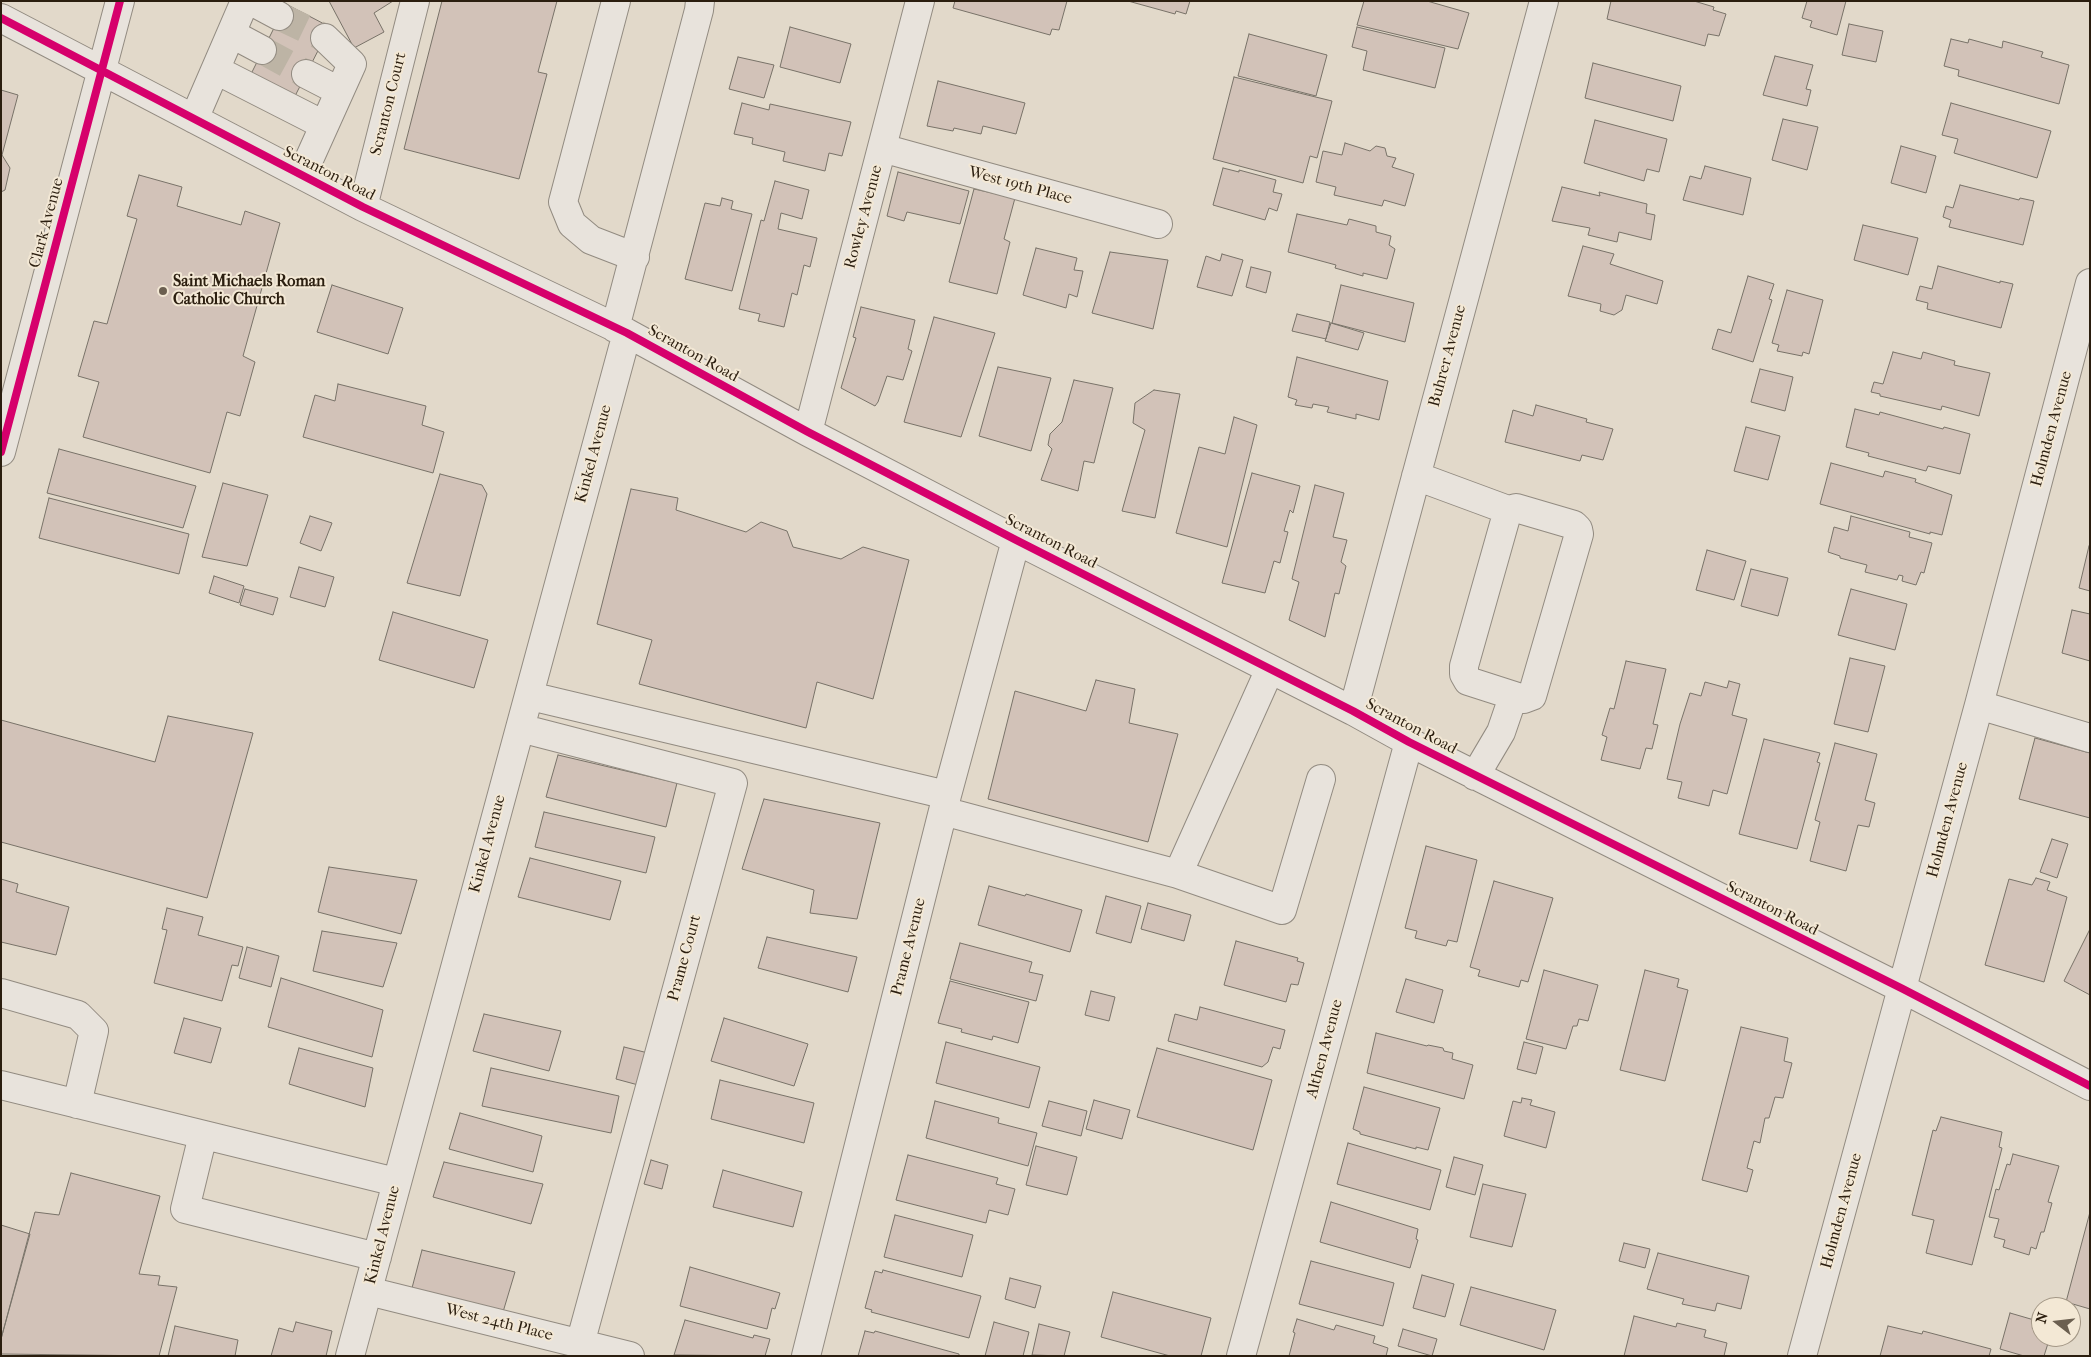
<!DOCTYPE html>
<style>
body{margin:0}
#map{position:relative;width:2091px;height:1357px;overflow:hidden;background:#e2d9ca;font-family:"IM FELL French Canon",serif}
canvas{display:block}
.frame{position:absolute;inset:0;border:2px solid #2b1e0f;pointer-events:none}
.north{position:absolute;left:2031px;top:1297px;width:50px;height:50px;box-sizing:border-box;background:#f3e8d5;border:1px solid #a39786;border-radius:50%;rotate:286deg;font-size:14px;font-weight:700;line-height:20px;text-align:center;color:#2b1e0f}
.north::after{content:'';display:block;margin:auto;width:18px;height:22px;background:#6b5f50;clip-path:polygon(50% 0,100% 100%,50% 72%,0 100%)}
</style>
<div id="map">
<canvas width="2091" height="1357"></canvas>
<div class="frame"></div>
<div class="north">N</div>
</div>
<script>
const g = document.querySelector('canvas').getContext('2d');
g.lineJoin = 'round';
function paint(path, color) {
  g.fillStyle = color;
  g.fill(path, 'evenodd');
}
function toPath(rows) {
  const path = new Path2D();
  for (const r of rows) {
    path.moveTo(r[0], r[1]);
    for (let i = 2; i < r.length; i += 2) path.lineTo(r[i], r[i + 1]);
  }
  return path;
}
function stroke(path, color, width, dash) {
  g.strokeStyle = color;
  g.lineWidth = width;
  g.lineCap = dash ? 'butt' : 'round';
  g.setLineDash(dash || []);
  g.stroke(path);
}
function label(font, color, halo, rows, align = 'center') {
  g.font = font + ' "IM FELL French Canon",serif';
  g.lineWidth = 4;
  g.setLineDash([]);
  g.textBaseline = 'middle';
  g.strokeStyle = halo;
  g.fillStyle = color;
  for (const [text, x, y, turn = 0] of rows) {
    g.save();
    g.translate(x, y);
    g.rotate((+turn || 0) * Math.PI / 180);
    g.textAlign = isNaN(turn) ? turn : align;
    if (halo) g.strokeText(text, 0, 0);
    g.fillText(text, 0, 0);
    g.restore();
  }
}
const building = toPath([
 [329,1,393,1,374,13,384,32,354,48,329,1],
 [442,1,557,1,538,72,547,74,519,179,404,149,442,1],
 [955,1,1067,1,1059,30,1052,29,1050,35,953,8,955,1],
 [1128,1,1190,1,1186,14,1176,11,1175,14,1128,1],
 [1364,1,1427,1,1469,13,1458,49,1357,25,1364,1],
 [1611,1,1694,1,1714,7,1713,10,1726,14,1719,36,1708,34,1705,46,1607,19,1611,1],
 [1807,1,1846,1,1837,35,1810,27,1812,21,1802,18,1807,1],
 [286,4,330,27,293,100,249,78,286,4],
 [1849,24,1883,31,1876,62,1842,55,1849,24],
 [790,27,851,44,840,83,780,67,790,27],
 [1357,27,1445,48,1435,88,1363,70,1367,51,1352,47,1357,27],
 [1249,34,1327,55,1316,96,1238,76,1249,34],
 [1951,39,1968,43,1969,39,2002,48,2003,41,2043,52,2041,57,2069,65,2059,104,1958,76,1959,70,1944,66,1951,39],
 [1775,56,1813,65,1806,89,1811,90,1807,106,1763,95,1775,56],
 [738,57,774,65,764,98,729,89,738,57],
 [1593,63,1681,86,1673,121,1585,98,1593,63],
 [1234,77,1332,101,1317,158,1310,156,1303,183,1213,159,1234,77],
 [938,81,1025,103,1016,134,983,126,981,134,954,128,953,131,927,126,938,81],
 [1,90,18,95,2,155,10,168,5,190,1,192,1,90],
 [742,103,769,110,770,104,851,122,842,156,829,153,825,171,783,161,785,152,752,144,753,138,734,134,742,103],
 [1951,103,2051,131,2037,178,1954,153,1958,139,1942,135,1951,103],
 [1783,119,1818,127,1807,170,1772,160,1783,119],
 [1595,120,1667,139,1659,172,1647,169,1644,181,1584,163,1595,120],
 [1345,143,1370,151,1376,146,1385,148,1387,156,1396,158,1392,167,1414,174,1405,206,1384,200,1382,206,1334,195,1336,187,1316,182,1323,151,1342,155,1345,143],
 [1901,146,1936,156,1926,193,1891,183,1901,146],
 [1705,166,1751,178,1743,215,1683,200,1690,176,1701,179,1705,166],
 [1223,168,1239,172,1239,170,1276,180,1273,192,1282,194,1277,211,1269,208,1265,220,1213,205,1223,168],
 [898,172,969,191,960,224,907,212,904,221,887,216,898,172],
 [139,175,182,187,177,206,241,225,245,211,280,223,243,356,255,362,240,416,227,412,210,473,83,437,99,382,78,376,94,321,107,324,137,219,127,216,139,175],
 [775,181,809,190,802,219,781,213,778,229,817,238,810,267,804,265,797,295,792,293,784,327,758,321,760,314,739,309,761,220,764,221,775,181],
 [1960,185,2019,200,2020,198,2034,201,2023,245,1949,227,1951,220,1943,217,1946,206,1953,208,1960,185],
 [1562,187,1600,196,1599,192,1647,204,1646,213,1655,215,1651,240,1619,232,1617,242,1588,235,1590,228,1552,221,1562,187],
 [974,189,1015,198,1004,239,1010,242,997,294,949,282,974,189],
 [722,198,733,201,731,209,752,214,732,291,685,279,705,203,720,206,722,198],
 [1297,214,1347,225,1349,219,1376,226,1376,232,1391,236,1389,245,1395,249,1387,279,1363,273,1363,276,1335,268,1336,265,1288,252,1297,214],
 [1863,225,1918,238,1908,275,1854,260,1863,225],
 [1583,246,1614,254,1610,264,1663,281,1657,304,1626,295,1622,310,1614,315,1600,311,1601,304,1568,296,1583,246],
 [1036,248,1077,258,1074,270,1083,271,1077,297,1069,294,1066,308,1023,295,1036,248],
 [1110,252,1168,260,1153,329,1092,313,1110,252],
 [1222,254,1243,260,1232,296,1197,287,1206,256,1220,261,1222,254],
 [1938,266,2000,283,2000,281,2013,284,2001,328,1927,309,1928,303,1916,300,1920,286,1932,289,1938,266],
 [1251,267,1271,272,1266,293,1246,287,1251,267],
 [1748,276,1774,284,1769,299,1772,300,1753,362,1712,349,1718,329,1731,333,1748,276],
 [332,285,403,308,388,354,317,332,332,285],
 [1341,285,1414,303,1405,342,1332,323,1341,285],
 [1787,290,1823,300,1809,354,1803,352,1802,356,1777,351,1779,345,1772,343,1787,290],
 [861,307,915,320,908,349,912,351,903,380,887,376,878,402,875,406,841,388,856,338,853,337,861,307],
 [1297,314,1330,322,1326,339,1292,331,1297,314],
 [934,317,995,333,961,437,904,422,934,317],
 [1331,323,1364,333,1358,350,1325,341,1331,323],
 [1893,352,1921,359,1923,352,1955,361,1954,365,1990,373,1979,416,1942,406,1941,410,1880,396,1880,394,1871,392,1874,382,1883,384,1893,352],
 [1297,357,1388,381,1379,420,1356,414,1356,419,1327,412,1329,407,1313,404,1312,408,1295,405,1297,400,1288,397,1297,357],
 [998,367,1051,378,1031,451,979,436,998,367],
 [1760,369,1793,377,1785,411,1751,402,1760,369],
 [1074,380,1113,388,1094,463,1084,461,1078,491,1041,480,1052,449,1048,445,1050,434,1062,422,1074,380],
 [338,384,426,406,422,425,444,432,433,473,303,437,315,395,335,401,338,384],
 [1154,390,1180,394,1155,518,1122,511,1145,430,1133,423,1135,403,1154,390],
 [1536,405,1587,419,1586,422,1613,429,1603,460,1582,455,1580,461,1505,442,1513,410,1533,416,1536,405],
 [1855,409,1879,415,1880,412,1943,429,1944,427,1970,434,1960,474,1928,466,1926,471,1868,456,1869,453,1846,447,1855,409],
 [1234,417,1257,425,1227,547,1176,533,1199,447,1225,454,1234,417],
 [1746,427,1780,436,1768,480,1734,471,1746,427],
 [59,449,196,486,183,528,47,493,59,449],
 [1831,463,1883,477,1885,471,1916,479,1915,482,1952,495,1942,535,1930,532,1930,534,1820,504,1831,463],
 [1252,473,1300,486,1293,513,1290,510,1284,531,1288,532,1280,563,1274,561,1265,593,1222,583,1252,473],
 [440,474,482,485,487,494,460,596,407,583,440,474],
 [223,483,268,495,247,566,202,557,223,483],
 [1315,485,1344,493,1333,537,1347,540,1341,562,1346,566,1339,594,1335,593,1325,637,1289,620,1299,582,1292,579,1315,485],
 [631,489,678,498,676,510,746,532,761,522,787,531,793,547,841,559,863,547,909,560,873,699,817,682,806,728,639,684,652,640,597,624,631,489],
 [49,498,189,534,179,574,39,538,49,498],
 [310,516,332,523,321,551,300,543,310,516],
 [1851,516,1910,532,1909,537,1932,543,1924,573,1921,572,1916,585,1902,581,1903,576,1899,575,1897,580,1865,572,1867,565,1840,558,1840,556,1828,552,1834,527,1848,531,1851,516],
 [2089,546,2090,546,2090,591,2079,588,2089,546],
 [1707,550,1746,561,1734,600,1696,590,1707,550],
 [299,567,334,577,325,607,290,597,299,567],
 [1751,569,1788,578,1778,616,1741,606,1751,569],
 [214,576,244,586,239,603,209,593,214,576],
 [245,589,278,598,273,615,240,605,245,589],
 [1851,589,1907,604,1895,650,1838,635,1851,589],
 [2072,610,2090,614,2090,661,2062,653,2072,610],
 [393,612,488,640,474,688,379,660,393,612],
 [1850,658,1885,666,1868,732,1834,724,1850,658],
 [1626,661,1666,669,1653,724,1658,725,1652,749,1646,748,1640,769,1601,760,1607,737,1602,735,1610,708,1614,709,1626,661],
 [1096,680,1135,689,1129,723,1178,734,1148,842,988,799,1015,691,1086,711,1096,680],
 [1729,681,1740,684,1732,715,1747,719,1727,794,1713,790,1709,806,1678,798,1682,782,1667,779,1680,724,1690,693,1701,696,1705,682,1727,688,1729,681],
 [168,716,253,733,207,898,1,842,1,720,155,762,168,716],
 [2035,738,2090,753,2090,818,2019,799,2035,738],
 [1764,739,1820,753,1817,762,1820,763,1797,849,1739,834,1764,739],
 [1835,743,1877,754,1865,800,1875,803,1869,827,1858,825,1846,871,1810,861,1820,822,1815,820,1835,743],
 [558,755,677,783,666,827,546,797,558,755],
 [764,799,880,823,857,919,810,913,814,890,742,869,764,799],
 [544,812,655,837,646,873,535,847,544,812],
 [2052,839,2068,844,2057,878,2040,872,2052,839],
 [1426,846,1477,860,1457,942,1448,940,1446,946,1415,938,1417,931,1405,928,1426,846],
 [530,858,621,881,610,920,518,897,530,858],
 [329,867,417,880,401,934,318,912,329,867],
 [2036,878,2050,882,2047,890,2067,897,2044,982,1985,965,2009,879,2032,885,2036,878],
 [1,879,18,884,16,892,69,907,56,955,1,942,1,879],
 [1494,881,1553,898,1528,982,1521,980,1519,987,1478,976,1480,970,1470,967,1494,881],
 [989,886,1025,896,1026,894,1082,910,1070,952,978,925,989,886],
 [1106,896,1141,906,1131,943,1096,933,1106,896],
 [1148,903,1191,915,1184,941,1141,929,1148,903],
 [167,908,203,917,198,935,243,947,238,966,232,965,222,1001,154,983,167,930,162,929,167,908],
 [2090,929,2090,995,2064,981,2090,929],
 [322,931,397,943,383,987,313,971,322,931],
 [767,937,857,957,848,992,758,968,767,937],
 [1236,941,1298,958,1297,961,1304,963,1298,985,1291,984,1286,1002,1224,985,1236,941],
 [960,943,1032,962,1029,972,1043,975,1036,1001,950,979,960,943],
 [247,947,279,956,271,987,239,978,247,947],
 [1544,970,1598,985,1588,1021,1579,1019,1577,1026,1573,1026,1566,1049,1526,1039,1544,970],
 [1645,970,1679,979,1677,987,1688,990,1665,1081,1620,1070,1645,970],
 [281,978,383,1010,372,1057,268,1027,281,978],
 [1406,979,1443,990,1434,1023,1396,1012,1406,979],
 [950,981,1029,1002,1018,1043,993,1036,992,1040,961,1032,962,1029,938,1023,950,981],
 [1091,991,1115,997,1109,1021,1085,1015,1091,991],
 [1200,1007,1285,1030,1280,1049,1273,1047,1268,1062,1262,1067,1168,1041,1175,1014,1197,1020,1200,1007],
 [484,1014,561,1031,549,1071,473,1051,484,1014],
 [184,1018,221,1028,211,1063,174,1053,184,1018],
 [724,1018,808,1044,794,1086,711,1061,724,1018],
 [1741,1027,1788,1038,1784,1061,1792,1063,1783,1098,1775,1097,1769,1118,1765,1118,1760,1143,1754,1141,1747,1168,1753,1170,1747,1192,1702,1180,1741,1027],
 [1376,1033,1427,1046,1428,1045,1443,1048,1444,1051,1453,1053,1452,1059,1473,1065,1464,1099,1367,1073,1376,1033],
 [946,1042,1040,1067,1029,1108,936,1083,946,1042],
 [1524,1042,1543,1047,1536,1074,1517,1069,1524,1042],
 [624,1047,652,1054,642,1086,616,1079,624,1047],
 [299,1048,373,1068,365,1107,289,1084,299,1048],
 [1157,1048,1272,1080,1253,1150,1137,1117,1157,1048],
 [491,1068,619,1096,611,1133,482,1106,491,1068],
 [720,1080,814,1103,804,1143,711,1119,720,1080],
 [1364,1087,1440,1108,1428,1150,1416,1147,1416,1149,1360,1134,1360,1132,1353,1129,1364,1087],
 [1522,1098,1532,1100,1530,1105,1555,1112,1546,1148,1504,1136,1513,1101,1521,1103,1522,1098],
 [1094,1100,1130,1110,1122,1139,1086,1129,1094,1100],
 [935,1101,999,1118,998,1123,1037,1133,1028,1166,926,1138,935,1101],
 [1049,1101,1087,1111,1081,1136,1042,1126,1049,1101],
 [460,1113,542,1136,533,1172,449,1149,460,1113],
 [1941,1117,2002,1132,1999,1147,2002,1148,1972,1265,1926,1253,1934,1220,1912,1215,1933,1130,1936,1131,1941,1117],
 [1348,1143,1441,1170,1430,1210,1337,1184,1348,1143],
 [1036,1146,1077,1157,1067,1195,1026,1185,1036,1146],
 [2013,1154,2059,1166,2048,1202,2052,1203,2044,1232,2041,1232,2036,1249,2031,1247,2029,1255,2003,1247,2005,1240,1994,1237,1999,1219,1989,1217,1996,1189,1999,1190,2007,1164,2010,1165,2013,1154],
 [908,1155,998,1178,996,1184,1015,1189,1008,1215,989,1210,986,1223,896,1200,908,1155],
 [1454,1157,1483,1165,1475,1195,1446,1187,1454,1157],
 [651,1160,668,1165,662,1189,644,1184,651,1160],
 [444,1162,543,1184,531,1224,433,1197,444,1162],
 [723,1170,802,1192,793,1227,713,1207,723,1170],
 [71,1173,160,1196,139,1274,160,1276,158,1285,177,1287,159,1356,1,1354,1,1339,35,1212,59,1215,71,1173],
 [1483,1184,1526,1194,1512,1247,1470,1237,1483,1184],
 [1331,1202,1418,1229,1416,1239,1418,1240,1410,1268,1320,1242,1331,1202],
 [2090,1212,2090,1309,2066,1302,2090,1212],
 [895,1215,973,1235,962,1277,884,1257,895,1215],
 [1,1225,30,1234,1,1339,1,1225],
 [1624,1243,1650,1249,1645,1268,1619,1261,1624,1243],
 [422,1250,515,1272,503,1312,412,1288,422,1250],
 [1658,1253,1749,1276,1741,1309,1717,1303,1715,1311,1682,1304,1684,1299,1647,1289,1658,1253],
 [1311,1261,1394,1283,1383,1326,1299,1304,1311,1261],
 [690,1267,780,1293,775,1309,772,1308,767,1329,680,1306,690,1267],
 [883,1270,981,1296,969,1338,871,1312,872,1310,865,1308,875,1271,882,1273,883,1270],
 [1422,1275,1454,1284,1445,1317,1413,1308,1422,1275],
 [1010,1278,1041,1286,1035,1308,1005,1299,1010,1278],
 [1471,1287,1556,1310,1544,1350,1460,1325,1471,1287],
 [1113,1292,1211,1318,1201,1356,1170,1356,1101,1337,1113,1292],
 [2010,1313,2041,1322,2041,1337,2050,1337,2044,1356,2024,1356,2000,1349,2010,1313],
 [1634,1316,1676,1327,1677,1323,1706,1330,1704,1337,1727,1343,1724,1356,1624,1356,1634,1316],
 [1297,1319,1334,1330,1336,1325,1375,1336,1373,1343,1388,1348,1386,1356,1289,1356,1295,1333,1293,1332,1297,1319],
 [685,1320,753,1338,754,1335,770,1339,765,1356,674,1355,685,1320],
 [296,1322,332,1331,326,1356,271,1356,279,1328,293,1332,296,1322],
 [994,1322,1029,1332,1023,1356,985,1356,994,1322],
 [1039,1324,1070,1332,1064,1356,1032,1355,1039,1324],
 [175,1326,238,1340,235,1356,168,1356,175,1326],
 [1888,1326,1922,1334,1923,1331,1991,1349,1989,1356,1880,1356,1888,1326],
 [1403,1329,1437,1339,1432,1356,1398,1346,1403,1329],
 [865,1331,874,1333,875,1331,959,1354,959,1356,858,1356,865,1331]
]);
paint(building, '#d2c2b8');
stroke(building, '#787268', 1);
stroke(toPath([
 [279,16,325,38],
 [262,50,306,74]
]), '#bdb4a5', 28, [28, 14]);
const minor = toPath([
 [251,1,279,16],
 [616,1,563,202,572,224,591,240,635,257],
 [1,18,363,207,627,333,808,432,1016,540,1353,711,1409,742,1903,989,2090,1086],
 [232,34,262,50],
 [216,70,324,125],
 [306,74,339,91],
 [194,119,245,1],
 [882,148,1158,224],
 [302,175,352,64,325,38],
 [363,207,415,1],
 [615,328,699,10,700,1],
 [808,432,920,1],
 [1,452,120,1],
 [1416,476,1508,510,1516,508,1574,525,1578,529,1579,534,1532,696,1524,699,1468,681,1464,674,1464,666,1508,510],
 [530,696,947,795],
 [1979,705,2090,738],
 [1353,711,1544,1],
 [520,728,733,783,580,1344],
 [1475,776,1501,732,1513,697],
 [943,811,1178,874,1270,669],
 [1178,874,1282,910,1321,779],
 [1,993,78,1015,94,1031,77,1104],
 [1,1085,396,1182],
 [203,1135,185,1209,377,1257],
 [368,1291,630,1356],
 [350,1356,627,333],
 [806,1356,947,795,1016,540],
 [1241,1356,1409,742],
 [1802,1356,1979,705,2090,283]
]);
stroke(minor, '#928b81', 30);
stroke(minor, '#e8e3dc', 28);
stroke(toPath([
 [1,18,363,207,627,333,808,432,1016,540,1353,711,1409,742,1903,989,2090,1086],
 [1,452,120,1]
]), '#d6006c', 8);
for (const [x, y, r, color] of [
 [163,291,5,"#6b5f50"]
]) {
  const dot = new Path2D();
  dot.arc(x, y, r, 0, 2 * Math.PI);
  g.fillStyle = color;
  g.fill(dot);
  stroke(dot, '#f3e8d5', 2);
}
label('16px', '#2b1e0f', '#f3e8d5', [
 ["Scranton Court",389,104,-76],
 ["Scranton Road",329,174,27],
 ["West 19th Place",1020,186,15],
 ["Rowley Avenue",864,217,-75],
 ["Clark Avenue",47,223,-75],
 ["Scranton Road",693,354,29],
 ["Buhrer Avenue",1448,356,-75],
 ["Holmden Avenue",2052,429,-75],
 ["Kinkel Avenue",594,454,-75],
 ["Scranton Road",1051,542,27],
 ["Scranton Road",1411,727,28],
 ["Holmden Avenue",1948,820,-75],
 ["Kinkel Avenue",488,844,-75],
 ["Scranton Road",1772,909,27],
 ["Prame Avenue",909,947,-76],
 ["Prame Court",685,958,-75],
 ["Althen Avenue",1325,1049,-75],
 ["Holmden Avenue",1842,1211,-75],
 ["Kinkel Avenue",383,1235,-76],
 ["West 24th Place",499,1323,14]
]);
label('bold 16px', '#2b1e0f', '#f3e8d5', [
 ["Saint Michaels Roman",173,282],
 ["Catholic Church",173,300]
], 'left');
</script>
